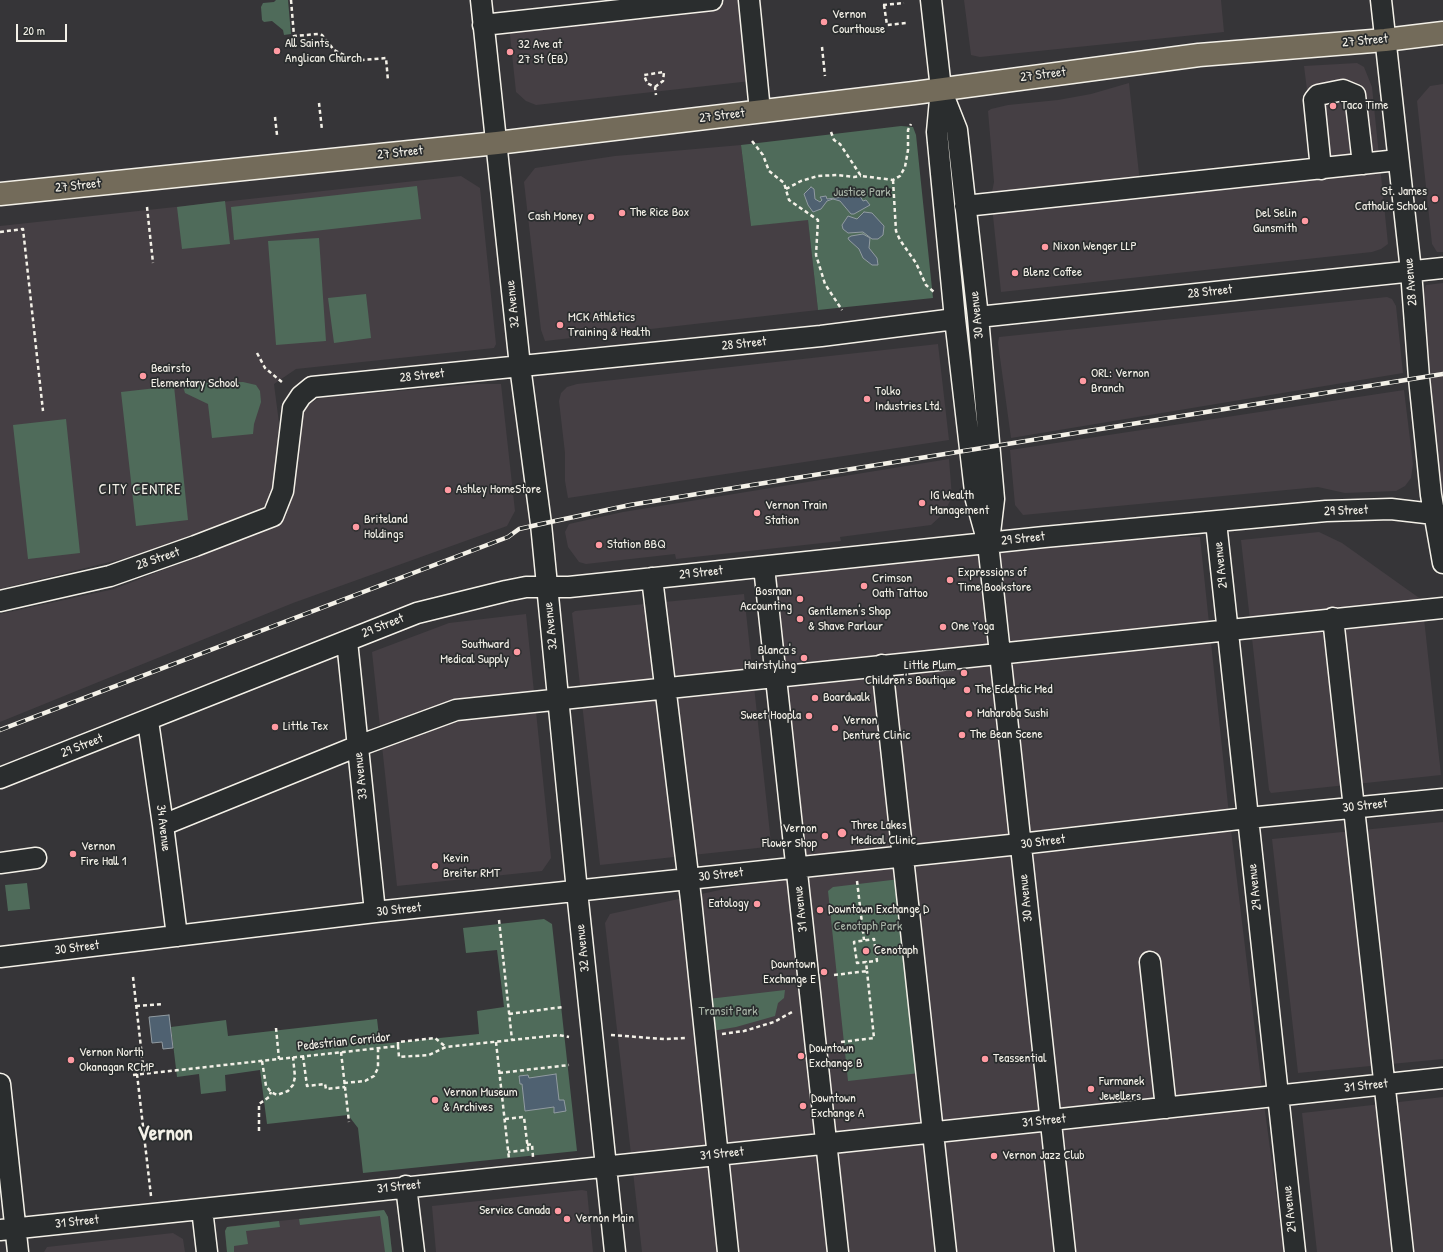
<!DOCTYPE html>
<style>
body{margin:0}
#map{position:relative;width:1443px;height:1252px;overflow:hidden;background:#363538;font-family:"Patrick Hand",sans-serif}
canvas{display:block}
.scale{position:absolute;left:16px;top:24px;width:51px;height:18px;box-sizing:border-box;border:2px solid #f4f1e8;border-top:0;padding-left:5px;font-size:12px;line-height:14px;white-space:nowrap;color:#f4f1e8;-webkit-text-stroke:3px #2a2d2e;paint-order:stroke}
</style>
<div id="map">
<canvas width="1443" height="1252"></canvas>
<div class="scale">20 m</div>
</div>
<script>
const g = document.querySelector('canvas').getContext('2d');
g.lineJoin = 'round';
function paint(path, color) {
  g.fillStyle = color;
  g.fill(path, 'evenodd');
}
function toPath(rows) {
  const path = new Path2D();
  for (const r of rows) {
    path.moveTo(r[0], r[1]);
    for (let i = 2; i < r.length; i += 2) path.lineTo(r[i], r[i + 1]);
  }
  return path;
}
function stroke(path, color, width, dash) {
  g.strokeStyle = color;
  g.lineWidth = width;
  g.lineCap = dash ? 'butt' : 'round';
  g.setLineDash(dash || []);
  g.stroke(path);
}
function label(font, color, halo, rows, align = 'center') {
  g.font = font + ' "Patrick Hand",sans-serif';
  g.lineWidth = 3.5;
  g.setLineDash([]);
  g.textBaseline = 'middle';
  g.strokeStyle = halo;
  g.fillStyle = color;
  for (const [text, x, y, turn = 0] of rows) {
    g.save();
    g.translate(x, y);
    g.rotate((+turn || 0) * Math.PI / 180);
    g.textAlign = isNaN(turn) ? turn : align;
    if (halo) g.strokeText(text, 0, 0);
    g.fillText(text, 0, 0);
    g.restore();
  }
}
paint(toPath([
 [649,0,742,0,751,81,536,105,526,101,516,92,508,16],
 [964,0,1221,0,1224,32,980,57,971,55],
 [1357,63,1364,67,1372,87,1388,244,1381,249,1372,252,1001,292,991,197,994,182,988,111,991,109,1008,105,1058,100,1091,94,1129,83,1140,183,1316,162,1304,66],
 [1443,84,1443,252,1437,252,1432,244,1417,101,1430,86],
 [741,145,751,226,808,219,818,310,545,341,541,330,524,182,535,168,615,156],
 [461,176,480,188,496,344,494,348,296,369,274,384,279,423,278,448,272,495,263,507,201,532,126,558,0,589,0,226],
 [1443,283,1443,497,1441,496,1420,301,1426,285],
 [1387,297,1392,299,1396,306,1403,373,1011,438,998,343,999,337],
 [938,344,949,440,568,498,565,481,565,453,559,401,561,393,567,387,577,384],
 [477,384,501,384,515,511,507,526,293,603,0,722,0,614,114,589,271,528,286,516,290,499,299,411,319,398],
 [1404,390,1413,464,1411,478,1405,486,1396,491,1345,493,1318,487,1023,515,1015,505,1010,450],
 [949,459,952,497,944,513,931,525,840,537,841,541,676,559,675,554,586,564,579,562,568,547,565,532,569,524,623,512],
 [1319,532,1342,543,1422,600,1441,775,1271,793,1269,790,1241,540],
 [1044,537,1200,537,1228,805,1262,1089,1284,1252,642,1252,605,923,610,914,747,884,787,858,764,567],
 [744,594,771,843,767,847,600,865,572,613,575,611],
 [526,614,551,858,542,871,397,886,372,652,449,623],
 [1443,822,1443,1059,1298,1073,1272,839],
 [1443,1097,1443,1252,1317,1252,1302,1113],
 [582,1190,587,1191,593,1252,436,1252,432,1206],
 [384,1210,388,1217,392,1252,227,1252,225,1231,227,1227,231,1226],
 [173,1233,183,1239,185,1252,44,1252,47,1247]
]), '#453f44');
paint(toPath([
 [276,0,288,0,291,34,284,35,283,30,272,21,264,22,262,20,261,7,263,3,274,2],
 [901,126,913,127,916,135,933,298,818,310,808,220,751,226,741,145],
 [417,186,421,219,234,240,231,207],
 [225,201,230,244,182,249,177,207],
 [319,238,326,341,276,345,268,241],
 [366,294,371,338,334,343,328,298],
 [243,382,256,385,260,391,261,402,254,424,253,434,212,438,208,404,185,393,182,383],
 [174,386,188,520,136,526,121,392],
 [66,419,80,553,28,559,13,425],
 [900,879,920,1073,848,1081,828,891,833,887],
 [27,883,30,909,8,911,5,885],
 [544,919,552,924,577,1151,363,1173,358,1128,348,1115,267,1124,260,1070,225,1075,226,1091,201,1094,199,1074,177,1077,171,1027,226,1020,228,1036,377,1019,380,1044,479,1034,477,1011,504,1007,497,950,466,953,463,928],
 [785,990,784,998,778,1003,775,1016,736,1027,712,1031,708,999],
 [384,1210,388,1217,392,1252,385,1252,380,1216,300,1225,299,1219],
 [279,1221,280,1227,246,1231,248,1244,234,1246,234,1252,227,1252,225,1231,227,1227]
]), '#4f6b5a');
const water = toPath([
 [811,187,814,189,815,199,820,202,822,200,820,197,826,196,827,199,852,196,852,194,855,194,860,196,863,201,866,200,870,205,854,214,851,214,840,201,833,199,827,201,821,209,813,212,808,205,804,194,811,187],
 [864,212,872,213,884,226,883,235,878,239,872,239,863,232,848,233,843,229,842,225,848,216,857,219,864,212],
 [863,234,870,238,869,248,877,258,878,265,872,265,863,258,859,249,849,240,848,238,851,236,863,234],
 [169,1015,173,1048,163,1049,162,1042,152,1043,149,1017,169,1015],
 [556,1074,559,1100,564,1100,566,1111,554,1113,554,1107,525,1111,522,1084,520,1084,519,1076,528,1075,529,1078,556,1074]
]);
paint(water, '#4f6171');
stroke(water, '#919ba1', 1);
const minor = toPath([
 [481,0,520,366,541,524,577,891,615,1252],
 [749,0,760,111],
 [931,0,941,89,937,132,955,319,976,500,988,543,1065,1252],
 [1381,0,1411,271,1419,378,1431,495,1443,563],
 [483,25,712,0],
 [942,92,957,130,978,317,994,499,990,533],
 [1321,169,1314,100,1318,95,1343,90,1355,95,1363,164],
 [965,206,1398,160],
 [978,317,1443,268],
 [1216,522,1295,1252],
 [764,567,838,1252],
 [652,578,691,900,728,1252],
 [0,601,110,576,195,546,273,516,283,491,293,408,301,396,312,387,821,336,955,319],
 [1333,618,1403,1252],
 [347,641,375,912],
 [882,665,946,1252],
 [148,721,163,825,177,936],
 [0,778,417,613,506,591,526,587,569,587,1044,537,1326,511,1391,509,1443,515],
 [163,825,358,746,456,710,1443,608],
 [0,863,36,858],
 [0,957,375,912,1020,844,1248,818,1443,799],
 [1150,962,1166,1108],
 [0,1084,18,1252],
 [406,1186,414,1252],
 [202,1209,207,1252],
 [0,1230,1051,1120,1443,1078]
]);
const major = toPath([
 [0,194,497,143,914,93,1199,55,1385,40,1443,33]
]);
stroke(minor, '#f4f1e8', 23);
stroke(major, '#f4f1e8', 25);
stroke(toPath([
 [291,0,294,36,318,34,322,35,334,50,348,57,363,60,386,58,388,81],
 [883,5,904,3],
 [884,5,887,25,906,23],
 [822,47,825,76],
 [655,87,663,81,664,72,644,75,647,83,655,87,656,95],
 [319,103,322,130],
 [275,117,277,135],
 [831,132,834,140,840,144,861,176,893,180,900,176,905,167,908,150,908,130,911,124],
 [752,141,763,155,769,171,784,183,789,200,818,220,816,255,825,284,842,310],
 [893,180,896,231,900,240,916,263,926,285,934,292],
 [786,189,801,181,818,176,837,175,854,177,861,176],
 [147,207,153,263],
 [0,232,23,229,43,411],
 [257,353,265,368,283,383],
 [857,881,864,940],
 [499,920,512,1040],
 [834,975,867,971,866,962,857,963,854,942,874,939,877,961,866,962],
 [133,977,144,1074],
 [136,1006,163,1004],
 [509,1014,563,1007],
 [276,1028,279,1059],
 [722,1034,744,1031,774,1022,792,1012],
 [611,1035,664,1039,687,1038],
 [496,1042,509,1159],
 [841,1042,874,1038,867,971],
 [398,1046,398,1042,435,1038,446,1047],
 [341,1052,349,1122],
 [303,1056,307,1086,325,1084,326,1089,345,1087],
 [262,1061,266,1086,271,1092,277,1095,288,1091,293,1085,295,1077,293,1057],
 [499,1073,569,1065],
 [137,1074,151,1196],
 [133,1075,398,1046,399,1057,429,1055,446,1047,559,1035,569,1037],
 [344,1083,365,1081,374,1076,378,1068,378,1048],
 [505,1119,524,1117,528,1150,508,1152],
 [259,1131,259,1104,269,1097,271,1092],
 [527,1145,532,1144,533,1157]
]), '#f4f1e8', 2.5, [4, 3]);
stroke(minor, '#2a2d2e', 20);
stroke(major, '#736b5a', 22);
const rail = toPath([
 [0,730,508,537,519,529,541,524,630,505,752,485,1443,374]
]);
stroke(rail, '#f4f1e8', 4.5);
stroke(rail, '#2a2d2e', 3, [9]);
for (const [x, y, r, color] of [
 [824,22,4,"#ff9aa2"],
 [277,51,4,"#ff9aa2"],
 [510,52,4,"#ff9aa2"],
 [1333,106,4,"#ff9aa2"],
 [1435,199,4,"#ff9aa2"],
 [622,213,4,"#ff9aa2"],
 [591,217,4,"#ff9aa2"],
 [1305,221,4,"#ff9aa2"],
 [1045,247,4,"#ff9aa2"],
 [1015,273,4,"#ff9aa2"],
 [560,325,4,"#ff9aa2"],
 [143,376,4,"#ff9aa2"],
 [1083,381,4,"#ff9aa2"],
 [867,399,4,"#ff9aa2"],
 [448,490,4,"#ff9aa2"],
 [922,503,4,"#ff9aa2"],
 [757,513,4,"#ff9aa2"],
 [356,527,4,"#ff9aa2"],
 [599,545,4,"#ff9aa2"],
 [950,580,4,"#ff9aa2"],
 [864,586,4,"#ff9aa2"],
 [800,599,4,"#ff9aa2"],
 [800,619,4,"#ff9aa2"],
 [943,627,4,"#ff9aa2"],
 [517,652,4,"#ff9aa2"],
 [804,658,4,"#ff9aa2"],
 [964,673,4,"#ff9aa2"],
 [967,690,4,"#ff9aa2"],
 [815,698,4,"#ff9aa2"],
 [969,714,4,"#ff9aa2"],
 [809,716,4,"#ff9aa2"],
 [275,727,4,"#ff9aa2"],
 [835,728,4,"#ff9aa2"],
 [962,735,4,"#ff9aa2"],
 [842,833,5,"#ff9aa2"],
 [825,836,4,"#ff9aa2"],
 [73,854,4,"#ff9aa2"],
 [435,866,4,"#ff9aa2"],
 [757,904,4,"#ff9aa2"],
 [820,910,4,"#ff9aa2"],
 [866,951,4,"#ff9aa2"],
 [824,972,4,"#ff9aa2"],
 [801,1056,4,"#ff9aa2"],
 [985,1059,4,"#ff9aa2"],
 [71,1060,4,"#ff9aa2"],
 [1091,1089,4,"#ff9aa2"],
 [435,1100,4,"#ff9aa2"],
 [803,1106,4,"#ff9aa2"],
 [994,1156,4,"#ff9aa2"],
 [558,1211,4,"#ff9aa2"],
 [567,1219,4,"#ff9aa2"]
]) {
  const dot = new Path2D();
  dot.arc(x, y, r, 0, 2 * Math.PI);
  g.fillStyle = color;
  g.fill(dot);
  stroke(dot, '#2a2d2e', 1.5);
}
label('13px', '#f4f1e8', '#2a2d2e', [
 ["Vernon",832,15],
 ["Courthouse",832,30],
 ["All Saints",285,44],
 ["Anglican Church",285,59],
 ["32 Ave at",518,45],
 ["27 St (EB)",518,60],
 ["Taco Time",1341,106],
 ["St. James",1427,192,"right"],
 ["Catholic School",1427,207,"right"],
 ["The Rice Box",630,213],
 ["Del Selin",1297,214,"right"],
 ["Gunsmith",1297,229,"right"],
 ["Cash Money",583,217,"right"],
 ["Nixon Wenger LLP",1053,247],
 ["Blenz Coffee",1023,273],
 ["MCK Athletics",568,318],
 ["Training & Health",568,333],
 ["Beairsto",151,369],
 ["Elementary School",151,384],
 ["ORL: Vernon",1091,374],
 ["Branch",1091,389],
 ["Tolko",875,392],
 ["Industries Ltd.",875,407],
 ["Ashley HomeStore",456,490],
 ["IG Wealth",930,496],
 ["Management",930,511],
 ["Vernon Train",765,506],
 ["Station",765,521],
 ["Briteland",364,520],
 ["Holdings",364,535],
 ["Station BBQ",607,545],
 ["Expressions of",958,573],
 ["Time Bookstore",958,588],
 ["Crimson",872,579],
 ["Oath Tattoo",872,594],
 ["Bosman",792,592,"right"],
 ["Accounting",792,607,"right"],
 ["Gentlemen's Shop",808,612],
 ["& Shave Parlour",808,627],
 ["One Yoga",951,627],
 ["Southward",509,645,"right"],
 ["Medical Supply",509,660,"right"],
 ["Blanca's",796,651,"right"],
 ["Hairstyling",796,666,"right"],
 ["Little Plum",956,666,"right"],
 ["Children's Boutique",956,681,"right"],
 ["The Eclectic Med",975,690],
 ["Boardwalk",823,698],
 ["Maharoba Sushi",977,714],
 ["Sweet Hoopla",801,716,"right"],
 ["Vernon",843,721],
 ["Denture Clinic",843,736],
 ["Little Tex",283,727],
 ["The Bean Scene",970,735],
 ["Three Lakes",851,826],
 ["Medical Clinic",851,841],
 ["Vernon",817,829,"right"],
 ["Flower Shop",817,844,"right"],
 ["Vernon",81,847],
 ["Fire Hall 1",81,862],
 ["Kevin",443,859],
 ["Breiter RMT",443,874],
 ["Eatology",749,904,"right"],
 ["Downtown Exchange D",828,910],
 ["Cenotaph",874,951],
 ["Downtown",816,965,"right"],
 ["Exchange E",816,980,"right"],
 ["Downtown",809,1049],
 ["Exchange B",809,1064],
 ["Vernon North",79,1053],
 ["Okanagan RCMP",79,1068],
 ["Teassential",993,1059],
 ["Furmanek",1099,1082],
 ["Jewellers",1099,1097],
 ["Vernon Museum",443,1093],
 ["& Archives",443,1108],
 ["Downtown",811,1099],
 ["Exchange A",811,1114],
 ["Vernon Jazz Club",1002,1156],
 ["Service Canada",550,1211,"right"],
 ["Vernon Main",575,1219]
], 'left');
label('13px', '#f4f1e8', '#2a2d2e', [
 ["27 Street",1365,41,-5],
 ["27 Street",1043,75,-7],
 ["27 Street",722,116,-7],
 ["27 Street",400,153,-6],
 ["27 Street",78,186,-6],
 ["28 Avenue",1411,282,-95],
 ["28 Street",1210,292,-6],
 ["32 Avenue",513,304,-96],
 ["30 Avenue",977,315,-96],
 ["28 Street",744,344,-6],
 ["28 Street",422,376,-6],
 ["29 Street",1346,511,-2],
 ["29 Street",1023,539,-6],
 ["28 Street",158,559,-19],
 ["29 Avenue",1221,565,-96],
 ["29 Street",701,573,-6],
 ["29 Street",383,626,-22],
 ["32 Avenue",551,626,-96],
 ["29 Street",82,746,-21],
 ["33 Avenue",361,776,-96],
 ["30 Street",1365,806,-6],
 ["34 Avenue",163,828,83],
 ["30 Street",1043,842,-7],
 ["30 Street",721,875,-6],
 ["29 Avenue",1255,887,-96],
 ["30 Avenue",1026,898,-96],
 ["31 Avenue",801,909,-96],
 ["30 Street",399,910,-6],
 ["30 Street",77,948,-7],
 ["32 Avenue",583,948,-96],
 ["Pedestrian Corridor",344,1042,-6],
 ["31 Street",1366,1086,-6],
 ["31 Street",1044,1121,-6],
 ["31 Street",722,1154,-6],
 ["31 Street",399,1187,-6],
 ["29 Avenue",1290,1209,-96],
 ["31 Street",77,1222,-6]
]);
label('13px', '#aab5a8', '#2a2d2e', [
 ["Justice Park",862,193],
 ["Cenotaph Park",868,927],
 ["Transit Park",728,1012]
]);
g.letterSpacing = '1px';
label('15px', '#f4f1e8', '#2a2d2e', [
 ["CITY CENTRE",140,490]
]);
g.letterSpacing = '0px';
label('bold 21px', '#f4f1e8', '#2a2d2e', [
 ["Vernon",165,1134]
]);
</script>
